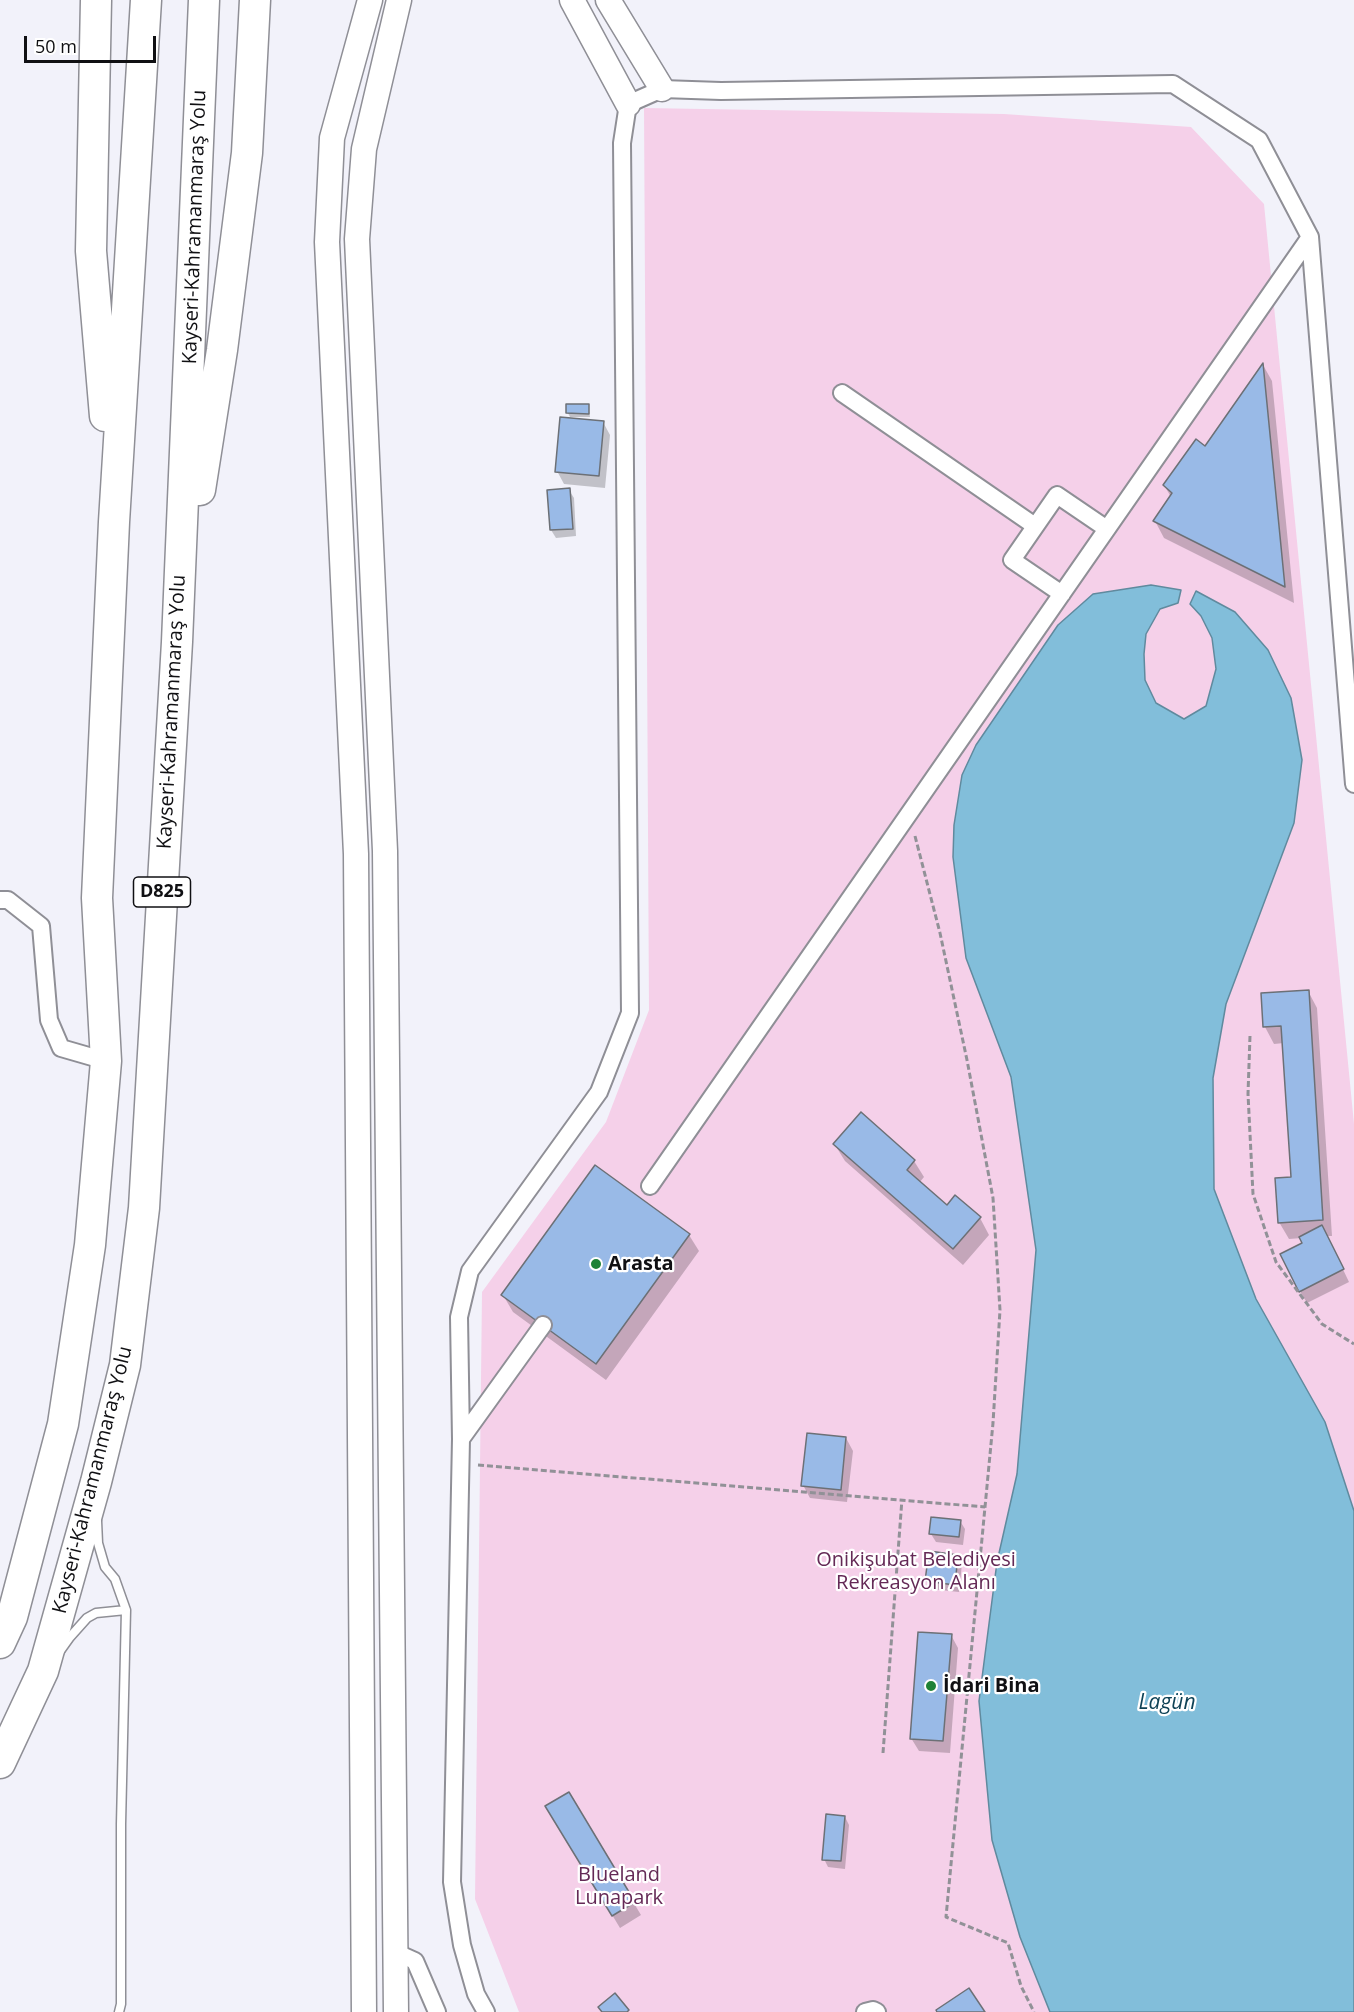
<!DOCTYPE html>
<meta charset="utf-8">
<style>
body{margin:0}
#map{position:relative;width:1354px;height:2012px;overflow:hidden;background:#f2f2fa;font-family:"Open Sans",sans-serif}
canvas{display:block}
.scale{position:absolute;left:24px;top:36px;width:132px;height:27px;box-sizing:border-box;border:3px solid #101013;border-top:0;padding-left:8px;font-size:18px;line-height:21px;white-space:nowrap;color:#101013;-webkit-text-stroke:4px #fff;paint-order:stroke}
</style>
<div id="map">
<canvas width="1354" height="2012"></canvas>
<div class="scale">50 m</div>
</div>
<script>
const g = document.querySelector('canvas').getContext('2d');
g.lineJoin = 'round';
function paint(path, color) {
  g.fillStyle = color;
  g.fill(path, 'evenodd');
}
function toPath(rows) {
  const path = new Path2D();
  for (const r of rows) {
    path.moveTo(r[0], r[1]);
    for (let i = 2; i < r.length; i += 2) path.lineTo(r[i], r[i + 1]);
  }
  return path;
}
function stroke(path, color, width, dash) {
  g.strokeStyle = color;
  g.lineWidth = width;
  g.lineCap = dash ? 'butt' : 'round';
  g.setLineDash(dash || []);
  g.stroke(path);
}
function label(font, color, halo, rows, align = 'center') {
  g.font = font + ' "Open Sans",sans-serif';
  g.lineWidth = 4.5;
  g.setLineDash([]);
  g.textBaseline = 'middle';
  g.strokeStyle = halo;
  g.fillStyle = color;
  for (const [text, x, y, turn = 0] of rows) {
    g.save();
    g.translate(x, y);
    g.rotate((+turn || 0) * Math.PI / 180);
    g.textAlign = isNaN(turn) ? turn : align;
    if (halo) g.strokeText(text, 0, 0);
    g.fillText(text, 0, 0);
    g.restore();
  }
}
paint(toPath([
 [644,108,1004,114,1191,127,1264,204,1354,1124,1354,2012,519,2012,475,1899,482,1292,606,1122,649,1010]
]), '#f5d0e9');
const water = toPath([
 [1151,585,1181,590,1178,603,1160,609,1146,634,1144,654,1145,680,1156,703,1184,719,1206,706,1216,669,1212,638,1201,616,1190,604,1196,591,1235,612,1268,650,1291,698,1302,760,1294,823,1226,1004,1213,1078,1214,1189,1256,1299,1325,1422,1354,1511,1354,2012,1050,2012,1020,1937,992,1840,979,1701,997,1562,1017,1474,1036,1250,1011,1077,966,958,953,857,954,825,962,775,976,745,1058,625,1093,594,1151,585]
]);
paint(water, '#82beda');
stroke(water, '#608a9e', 1.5);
paint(toPath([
 [1263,365,1272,381,1294,603,1164,538,1155,521,1171,497,1164,485,1206,448],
 [588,406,590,417,570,417,568,413],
 [603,422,610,435,605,488,564,484,557,471],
 [569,490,574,498,576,536,556,538,551,530,549,491],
 [1308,991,1317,1008,1332,1236,1327,1236,1349,1282,1307,1303,1300,1291,1304,1244,1302,1238,1289,1239,1279,1222,1292,1179,1284,1043,1274,1044,1265,1027,1263,994],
 [835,1145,914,1161,924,1177,919,1183,947,1207,980,1218,989,1235,963,1265,845,1161],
 [689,1235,699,1251,606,1380,513,1312,503,1295],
 [846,1438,853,1451,847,1502,810,1498,803,1485],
 [960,1521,965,1529,963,1545,936,1542,931,1534],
 [957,1556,962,1564,959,1592,931,1589,927,1581],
 [951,1635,958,1648,950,1753,919,1751,911,1738],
 [568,1794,641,1915,620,1928,547,1807],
 [845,1817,849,1825,845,1869,828,1867,824,1859]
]), '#0003');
const building = toPath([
 [1263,363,1285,587,1153,521,1172,493,1163,485,1196,439,1205,446,1263,363],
 [566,404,589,404,589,414,566,413,566,404],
 [560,417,604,421,599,476,555,472,560,417],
 [570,488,573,529,550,530,547,490,570,488],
 [1309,990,1323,1220,1278,1223,1275,1178,1291,1177,1281,1026,1263,1027,1261,993,1309,990],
 [861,1112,915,1160,907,1170,947,1205,955,1195,981,1217,953,1249,833,1144,861,1112],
 [595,1165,690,1234,596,1364,501,1295,595,1165],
 [1322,1225,1344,1269,1299,1292,1280,1254,1302,1243,1299,1237,1322,1225],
 [807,1433,846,1437,841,1490,801,1486,807,1433],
 [931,1517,961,1520,959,1537,929,1534,931,1517],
 [929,1551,958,1555,955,1585,925,1581,929,1551],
 [918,1632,952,1634,943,1741,910,1739,918,1632],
 [569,1792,635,1902,612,1916,545,1806,569,1792],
 [826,1814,845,1816,841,1861,822,1860,826,1814],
 [969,1988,985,2012,937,2012,936,2010,969,1988],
 [615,1993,629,2010,627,2012,602,2012,598,2007,615,1993]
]);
paint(building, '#99bae7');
stroke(building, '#6c7076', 1.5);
const lane = toPath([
 [97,1521,98,1543,105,1567,115,1579,126,1610,121,1824,121,2004,119,2012],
 [60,1651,70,1637,87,1618,96,1613,126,1610]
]);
const street = toPath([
 [842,393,1035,526],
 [1062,594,1012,560,1057,495,1107,529],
 [0,900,8,900,41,926,49,1020,61,1048,106,1061],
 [650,1186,1310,237],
 [461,1439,543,1325],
 [395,1952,415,1961,437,2012],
 [486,2012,476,1994,462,1945,452,1882,461,1439,459,1317,470,1271,599,1092,630,1013,622,143,628,104,662,89,721,91,1173,84,1259,140,1310,237,1354,784],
 [865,2012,873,2010,877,2012]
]);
const secondary = toPath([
 [572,0,628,104],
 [608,0,662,89],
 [364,2012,356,854,327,242,332,138,370,0],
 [396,2012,385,851,357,239,364,149,399,0]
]);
const highway = toPath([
 [96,0,91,251,105,416],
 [200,490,222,350,247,153,255,0],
 [0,1643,12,1617,63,1424,90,1245,106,1061,97,898,114,522,146,0],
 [0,1763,43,1671,96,1482,125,1365,144,1208,177,642,204,0]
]);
stroke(lane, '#8f8f96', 11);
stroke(street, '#8f8f96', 20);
stroke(secondary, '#8f8f96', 27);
stroke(highway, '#8f8f96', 33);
stroke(toPath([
 [915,836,940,933,967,1060,993,1198,1000,1310,993,1423,946,1917,1008,1943,1021,1986,1034,2012],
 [1250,1036,1248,1094,1253,1194,1276,1262,1322,1324,1354,1344],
 [478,1465,985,1507],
 [883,1753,902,1499]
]), '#919197', 3, [6, 3]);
stroke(lane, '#fff', 8);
stroke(street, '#fff', 16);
stroke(secondary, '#fff', 24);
stroke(highway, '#fff', 30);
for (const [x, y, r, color] of [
 [596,1264,6,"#1f8236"],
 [931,1686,6,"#1f8236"]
]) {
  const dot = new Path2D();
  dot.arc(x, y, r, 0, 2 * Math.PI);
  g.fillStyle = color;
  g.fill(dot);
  stroke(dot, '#fff', 2);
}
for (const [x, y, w] of [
 [162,892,57]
]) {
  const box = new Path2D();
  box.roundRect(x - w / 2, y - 15, w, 30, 4.5);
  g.fillStyle = '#fff';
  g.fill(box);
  stroke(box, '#101013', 1.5);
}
label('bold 18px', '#101013', null, [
 ["D825",162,892]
]);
label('20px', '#101013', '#fff', [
 ["Kayseri-Kahramanmaraş Yolu",195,227,-88],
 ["Kayseri-Kahramanmaraş Yolu",172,712,-87],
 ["Kayseri-Kahramanmaraş Yolu",93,1480,-76]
]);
label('bold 20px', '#101013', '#fff', [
 ["Arasta",608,1264],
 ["İdari Bina",943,1686]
], 'left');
label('20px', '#642956', '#fff', [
 ["Onikişubat Belediyesi",916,1560],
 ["Rekreasyon Alanı",916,1583],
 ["Blueland",619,1875],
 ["Lunapark",619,1898]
]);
label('italic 21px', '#0e4256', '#fff', [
 ["Lagün",1167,1703]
]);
</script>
